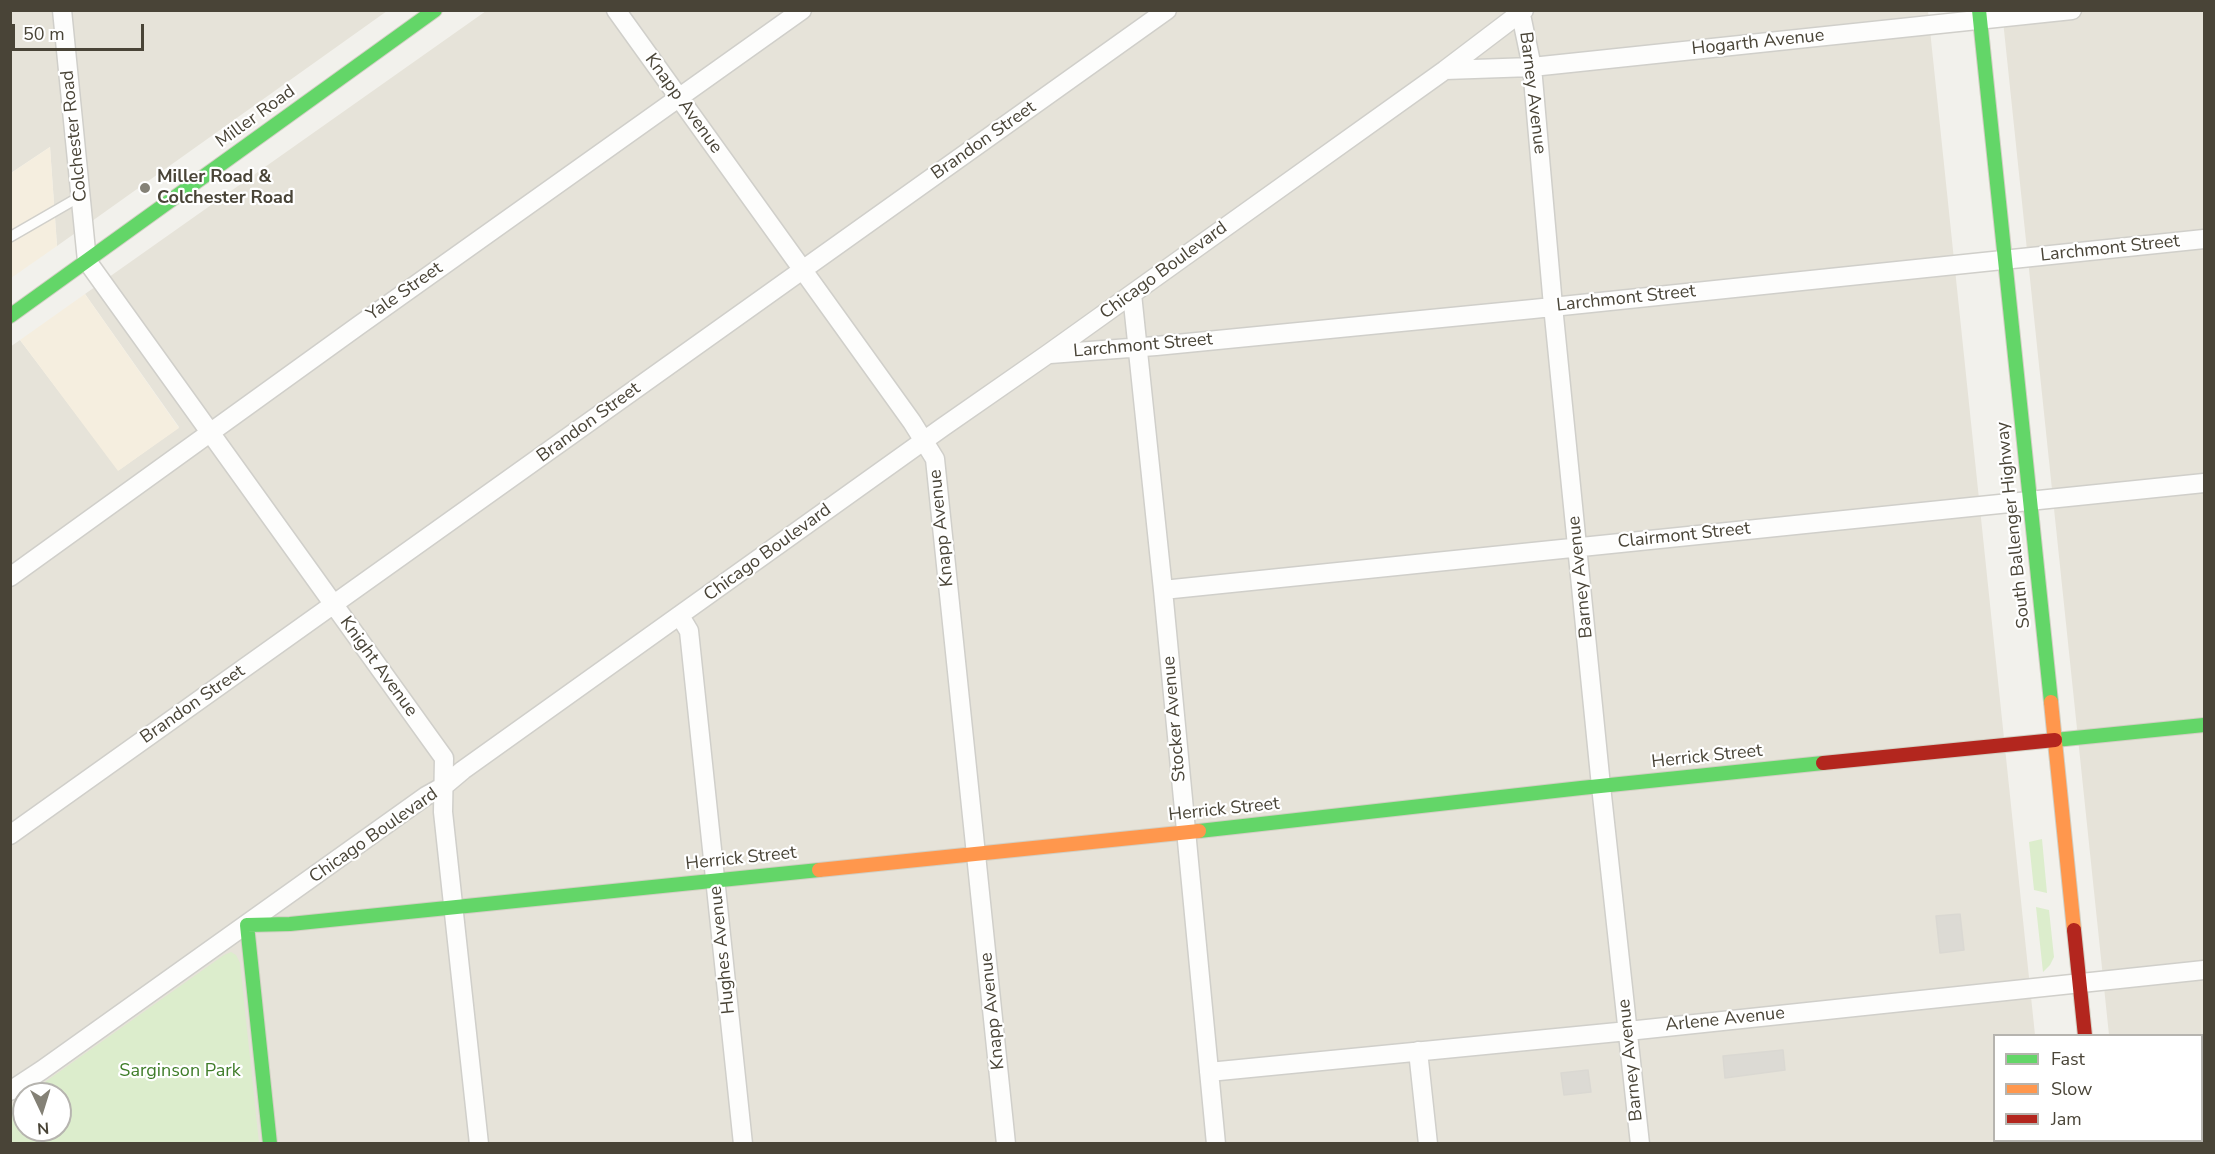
<!DOCTYPE html>
<style>
body{margin:0}
#map{position:relative;width:2215px;height:1154px;overflow:hidden;background:#f2f1ec;font-family:"Nunito Sans",sans-serif}
canvas{display:block}
.frame{position:absolute;inset:0;border:12px solid #494437;pointer-events:none}
.legend{position:absolute;left:1993px;top:1034px;width:210px;height:108px;box-sizing:border-box;background:#fff;border:2px solid #b6b4af;margin:0;padding:8px 10px;list-style:none;font-size:18px;color:#494437}
.legend li{display:flex;align-items:center;gap:12px;height:30px}
.legend b{width:30px;border:2px solid #b6b4af}
.north{position:absolute;left:12px;top:1082px;width:60px;height:60px;box-sizing:border-box;background:#fff;border:2px solid #b6b4af;border-radius:50%;rotate:176deg;font-size:16px;font-weight:700;line-height:24px;text-align:center;color:#494437}
.north::after{content:'';display:block;margin:auto;width:21px;height:27px;background:#848176;clip-path:polygon(50% 0,100% 100%,50% 72%,0 100%)}
.scale{position:absolute;left:12px;top:24px;width:132px;height:27px;box-sizing:border-box;border:3px solid #494437;border-top:0;padding-left:8px;font-size:18px;line-height:21px;white-space:nowrap;color:#494437;-webkit-text-stroke:4px #fff;paint-order:stroke}
</style>
<div id="map">
<canvas width="2215" height="1154"></canvas>
<div class="frame"></div>
<ul class="legend">
<li><b style="height:8px;background:#63d668"></b>Fast</li>
<li><b style="height:8px;background:#ff974d"></b>Slow</li>
<li><b style="height:8px;background:#b3261e"></b>Jam</li>
</ul>
<div class="north">N</div>
<div class="scale">50 m</div>
</div>
<script>
const g = document.querySelector('canvas').getContext('2d');
g.lineJoin = 'round';
function paint(path, color) {
  g.fillStyle = color;
  g.fill(path, 'evenodd');
}
function toPath(rows) {
  const path = new Path2D();
  for (const r of rows) {
    path.moveTo(r[0], r[1]);
    for (let i = 2; i < r.length; i += 2) path.lineTo(r[i], r[i + 1]);
  }
  return path;
}
function stroke(path, color, width, dash) {
  g.strokeStyle = color;
  g.lineWidth = width;
  g.lineCap = dash ? 'butt' : 'round';
  g.setLineDash(dash || []);
  g.stroke(path);
}
function label(font, color, halo, rows, align = 'center') {
  g.font = font + ' "Nunito Sans",sans-serif';
  g.lineWidth = 4.5;
  g.setLineDash([]);
  g.textBaseline = 'middle';
  g.strokeStyle = halo;
  g.fillStyle = color;
  for (const [text, x, y, turn = 0] of rows) {
    g.save();
    g.translate(x, y);
    g.rotate((+turn || 0) * Math.PI / 180);
    g.textAlign = isNaN(turn) ? turn : align;
    if (halo) g.strokeText(text, 0, 0);
    g.fillText(text, 0, 0);
    g.restore();
  }
}
paint(toPath([
 [11,11,387,11,57,246,50,147,11,173],
 [486,11,1928,11,2035,1035,1994,1036,1994,1140,2046,1141,2047,1143,11,1143,10,347,20,340,119,470,179,427,85,294],
 [24,1094,60,1094,60,1130,24,1130],
 [2002,11,2204,11,2204,1143,2120,1143,2120,1141,2202,1140,2202,1036,2109,1035]
]), '#e6e3d9');
paint(toPath([
 [50,147,57,246,11,278,11,173],
 [85,294,179,428,118,471,20,340]
]), '#f5eedf');
paint(toPath([
 [2042,839,2047,893,2034,890,2029,842],
 [2036,907,2049,910,2054,957,2050,965,2043,972],
 [231,952,236,955,240,963,259,1143,11,1143,10,1107,24,1097,24,1130,60,1130,60,1094,28,1094,224,955]
]), '#dcedcc');
const building = toPath([
 [1960,914,1964,950,1940,953,1936,916,1960,914],
 [1783,1050,1785,1070,1725,1078,1723,1056,1783,1050],
 [1588,1070,1591,1092,1564,1095,1561,1073,1588,1070]
]);
paint(building, '#dcdad4');
stroke(building, '#dad8d2', 1.5);
const lane = toPath([
 [10,237,81,196]
]);
const street = toPath([
 [62,10,87,261,444,758,443,812,479,1144],
 [616,10,912,422,935,459,1006,1144],
 [1520,10,1532,67,1553,306,1601,786,1640,1144],
 [1445,70,1532,67,2072,10],
 [1132,294,1163,590,1216,1144],
 [1050,354,1156,346,1533,309,2204,239],
 [10,577,358,326,802,10],
 [1163,590,2204,483],
 [680,616,689,631,743,1144],
 [10,835,1167,10],
 [1418,1051,1428,1144],
 [1209,1072,1628,1031,2204,970],
 [10,1091,42,1070,426,796,444,786,463,770,943,427,1048,354,1445,70,1524,10]
]);
const fast = toPath([
 [1979,10,2051,702],
 [10,316,435,10],
 [2055,740,2204,725],
 [1199,831,1581,788,1823,763],
 [2095,1140,2095,1144],
 [270,1144,247,925,290,924,819,870]
]);
const slow = toPath([
 [2051,702,2074,930],
 [819,870,1199,831]
]);
const jam = toPath([
 [1823,763,2055,740],
 [2074,930,2085,1036]
]);
stroke(lane, '#d0cfca', 12);
stroke(street, '#d0cfca', 21);
stroke(fast, '#d2cfc3', 16);
stroke(slow, '#d2cfc3', 16);
stroke(jam, '#d2cfc3', 16);
stroke(lane, '#fdfdfc', 9);
stroke(street, '#fdfdfc', 18);
stroke(fast, '#63d668', 14);
stroke(slow, '#ff974d', 14);
stroke(jam, '#b3261e', 14);
for (const [x, y, r, color] of [
 [145,188,6,"#848176"]
]) {
  const dot = new Path2D();
  dot.arc(x, y, r, 0, 2 * Math.PI);
  g.fillStyle = color;
  g.fill(dot);
  stroke(dot, '#fff', 2);
}
label('18px', '#494437', '#fff', [
 ["Hogarth Avenue",1758,43,-6],
 ["Barney Avenue",1532,93,83],
 ["Knapp Avenue",683,104,54],
 ["Miller Road",256,117,-36],
 ["Colchester Road",75,136,-96],
 ["Brandon Street",984,141,-35],
 ["Larchmont Street",2110,249,-6],
 ["Chicago Boulevard",1164,271,-36],
 ["Yale Street",405,292,-35],
 ["Larchmont Street",1626,299,-6],
 ["Larchmont Street",1143,346,-5],
 ["Brandon Street",589,423,-36],
 ["South Ballenger Highway",2014,525,-96],
 ["Knapp Avenue",942,528,-96],
 ["Clairmont Street",1684,536,-6],
 ["Chicago Boulevard",768,553,-36],
 ["Barney Avenue",1581,577,-96],
 ["Knight Avenue",378,667,54],
 ["Brandon Street",193,705,-35],
 ["Stocker Avenue",1175,719,-95],
 ["Herrick Street",1707,757,-6],
 ["Herrick Street",1224,810,-6],
 ["Chicago Boulevard",374,836,-35],
 ["Herrick Street",741,859,-6],
 ["Hughes Avenue",723,950,-96],
 ["Knapp Avenue",993,1011,-96],
 ["Arlene Avenue",1725,1020,-6],
 ["Barney Avenue",1631,1060,-96]
]);
label('bold 18px', '#494437', '#fff', [
 ["Miller Road &",157,178],
 ["Colchester Road",157,199]
], 'left');
label('18px', '#3f7d29', '#fff', [
 ["Sarginson Park",180,1072]
]);
</script>
